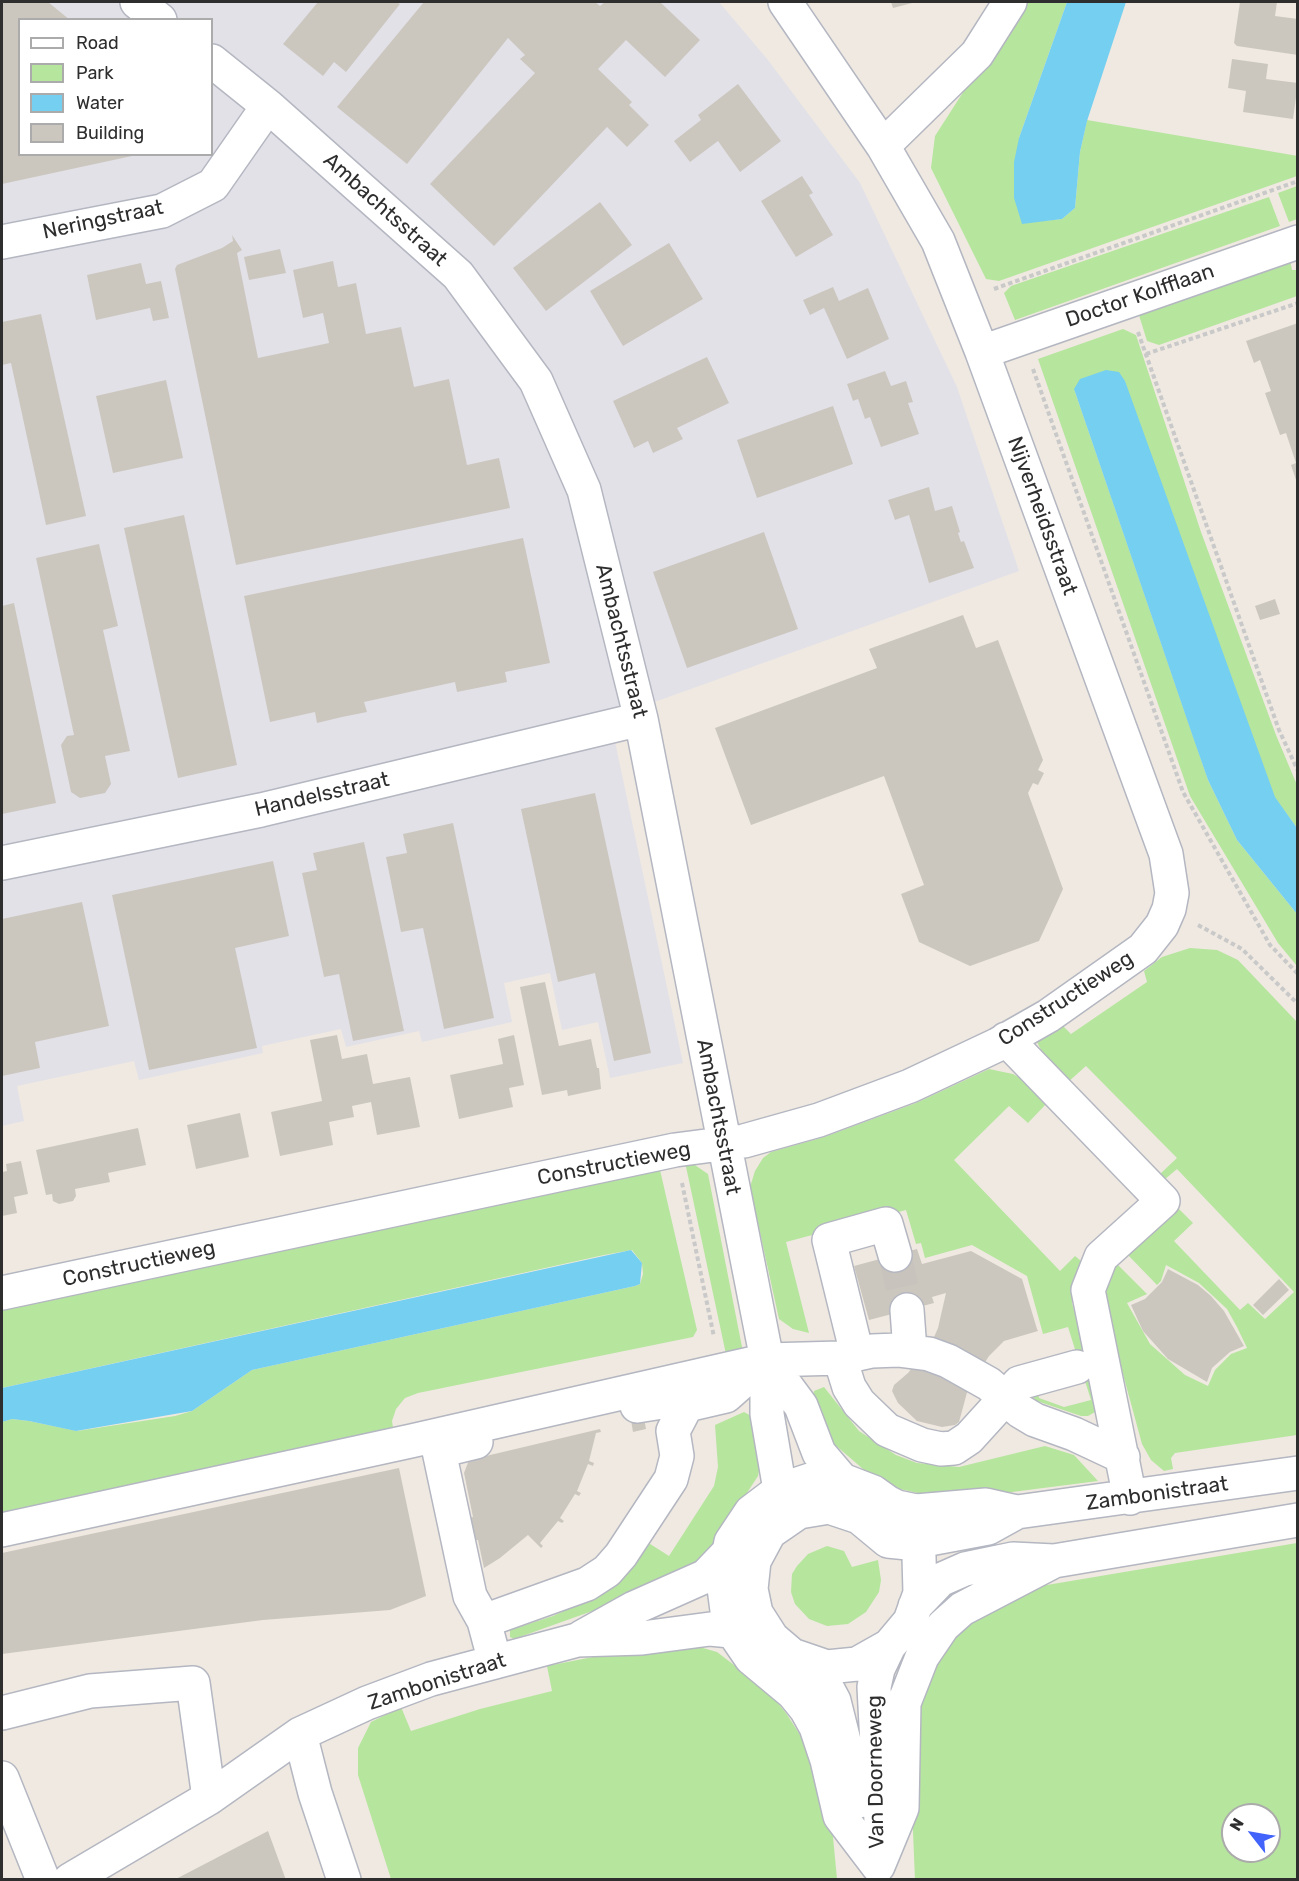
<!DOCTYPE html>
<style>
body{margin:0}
#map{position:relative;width:1299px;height:1881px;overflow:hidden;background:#efe9e1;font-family:Rubik,sans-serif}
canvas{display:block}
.frame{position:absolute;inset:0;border:3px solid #2e2e2e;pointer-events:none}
.legend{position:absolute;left:18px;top:18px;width:195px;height:138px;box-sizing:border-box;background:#fff;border:2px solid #ababab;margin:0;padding:8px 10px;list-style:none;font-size:18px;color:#2e2e2e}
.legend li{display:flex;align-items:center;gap:12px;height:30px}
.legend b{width:30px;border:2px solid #ababab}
.north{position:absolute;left:1221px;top:1803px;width:60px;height:60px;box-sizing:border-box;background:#fff;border:2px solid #ababab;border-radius:50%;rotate:301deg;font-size:16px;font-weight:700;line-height:24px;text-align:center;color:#2e2e2e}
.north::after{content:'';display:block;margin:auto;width:21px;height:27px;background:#4264fb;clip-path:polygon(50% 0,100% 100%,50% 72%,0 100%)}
</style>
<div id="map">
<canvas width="1299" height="1881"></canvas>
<div class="frame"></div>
<ul class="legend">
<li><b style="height:8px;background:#fff"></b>Road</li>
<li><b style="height:16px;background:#b6e59e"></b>Park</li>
<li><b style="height:16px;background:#75cff0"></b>Water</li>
<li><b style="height:16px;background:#cbc7bf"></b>Building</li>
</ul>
<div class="north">N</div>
</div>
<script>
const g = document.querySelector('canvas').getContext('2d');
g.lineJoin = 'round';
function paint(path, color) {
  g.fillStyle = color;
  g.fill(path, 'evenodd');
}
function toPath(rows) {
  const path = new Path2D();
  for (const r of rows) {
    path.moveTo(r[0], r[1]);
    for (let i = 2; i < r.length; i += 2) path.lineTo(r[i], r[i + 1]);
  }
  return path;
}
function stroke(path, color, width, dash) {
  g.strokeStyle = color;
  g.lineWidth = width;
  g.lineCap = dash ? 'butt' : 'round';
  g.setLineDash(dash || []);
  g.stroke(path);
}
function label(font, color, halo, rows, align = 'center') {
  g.font = font + ' Rubik,sans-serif';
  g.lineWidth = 5;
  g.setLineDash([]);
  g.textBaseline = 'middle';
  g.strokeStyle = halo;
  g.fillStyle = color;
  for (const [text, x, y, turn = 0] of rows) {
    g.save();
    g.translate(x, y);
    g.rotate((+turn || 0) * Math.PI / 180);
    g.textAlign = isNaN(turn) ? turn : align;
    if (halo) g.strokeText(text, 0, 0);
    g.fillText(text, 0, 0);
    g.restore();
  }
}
paint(toPath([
 [2,2,719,2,768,60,860,183,957,387,1019,571,610,718,683,1063,610,1078,598,1022,562,1030,550,973,504,983,512,1022,422,1042,419,1031,346,1047,341,1029,262,1046,263,1053,139,1080,134,1061,17,1086,24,1121,2,1126],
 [20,20,212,20,212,154,20,154]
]), '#e3e1e8');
paint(toPath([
 [1021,2,1067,2,1019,138,1022,223,1062,219,1075,208,1080,152,1087,120,1298,156,1297,176,999,281,986,279,931,168,935,136],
 [1297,186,1297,219,1289,222,1278,193],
 [1269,197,1280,226,1015,320,1004,293,1011,286],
 [1290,260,1292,270,1297,270,1297,296,1159,345,1147,341,1138,312],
 [1123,329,1136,335,1201,532,1276,735,1297,785,1297,828,1275,798,1074,389,1208,780,1237,840,1297,914,1297,966,1278,943,1190,796,1038,359],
 [1190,948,1217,950,1238,960,1297,1022,1297,1435,1175,1453,1171,1458,1173,1469,1164,1471,1151,1460,1142,1444,1105,1308,1103,1292,1116,1263,1147,1294,1127,1303,1150,1344,1185,1375,1208,1386,1215,1370,1231,1354,1247,1348,1237,1327,1227,1309,1199,1283,1166,1265,1161,1281,1157,1285,1126,1253,1176,1206,1193,1223,1174,1241,1240,1310,1248,1303,1265,1319,1294,1292,1177,1169,1164,1180,1159,1175,1177,1158,1086,1066,1067,1083,1047,1062,1037,1042,1063,1026,1071,1034,1147,982,1144,971,1162,957],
 [989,1069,1013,1074,1025,1081,1047,1103,1028,1123,1009,1106,954,1160,1060,1271,1075,1256,1081,1261,1076,1273,1072,1303,1099,1400,1095,1412,1088,1416,1081,1416,1034,1400,1032,1392,1038,1391,1039,1398,1064,1407,1091,1400,1068,1327,1043,1334,1027,1276,972,1245,925,1258,921,1243,916,1244,906,1210,786,1242,809,1333,793,1329,779,1319,750,1187,755,1171,763,1158,771,1152,824,1137,916,1103],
 [689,1161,708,1174,743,1352,727,1359,685,1162],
 [660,1170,697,1330,693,1337,418,1393,405,1398,396,1409,392,1421,394,1434,2,1517,2,1422,12,1419,29,1421,77,1431,175,1416,192,1411,252,1370,635,1286,640,1284,643,1274,642,1263,632,1250,604,1255,2,1388,2,1310],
 [824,1387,859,1431,896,1455,917,1463,959,1467,1045,1446,1074,1455,1098,1481,973,1497,940,1498,900,1489,870,1475,834,1444,823,1426,813,1397,814,1391],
 [744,1412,753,1417,761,1460,758,1476,709,1551,680,1573,640,1594,514,1639,510,1637,510,1630,553,1616,609,1590,620,1580,647,1542,669,1556,714,1486,718,1467,715,1425],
 [1297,1543,1297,1879,915,1880,911,1783,916,1714,934,1667,965,1626,1029,1588],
 [1233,1815,1269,1815,1269,1851,1233,1851],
 [827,1546,844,1551,852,1567,878,1560,881,1580,879,1592,866,1612,848,1624,827,1626,809,1619,795,1604,791,1592,792,1574,797,1566,808,1554],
 [659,1644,689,1644,717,1652,768,1691,786,1713,802,1738,826,1800,833,1837,837,1879,391,1879,358,1775,358,1748,371,1722,401,1707,411,1731,480,1709,552,1691,547,1666]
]), '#b6e59e');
paint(toPath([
 [1067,2,1126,2,1087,121,1080,152,1075,208,1062,219,1022,224,1014,198,1014,162,1019,138],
 [1106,370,1119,372,1125,381,1275,797,1297,828,1297,914,1237,840,1208,780,1194,740,1074,389,1080,379],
 [631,1250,642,1263,640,1284,635,1286,252,1370,192,1411,76,1431,29,1421,12,1419,2,1422,2,1388]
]), '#75cff0');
paint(toPath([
 [2,2,48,2,70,20,20,20,20,154,132,156,2,184],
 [318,2,396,2,400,4,346,72,334,62,323,76,283,44],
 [424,2,595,2,600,6,605,2,660,2,700,40,665,77,626,40,598,69,632,102,629,105,649,125,627,147,607,127,494,246,430,184,535,73,520,59,525,55,508,38,407,164,337,107],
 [891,2,916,2,893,8],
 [1240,2,1277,2,1275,16,1298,19,1298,55,1237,46,1234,43],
 [1232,59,1268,64,1266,79,1298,83,1293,119,1243,112,1246,91,1228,88],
 [738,84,781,141,740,172,718,141,690,162,674,141,701,120,698,115],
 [802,176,813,193,809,195,833,235,796,257,761,201],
 [600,202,632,245,546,311,513,268],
 [232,235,242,250,237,253,258,358,329,343,323,313,303,318,293,270,333,261,338,287,356,283,366,334,401,327,414,387,449,379,467,465,499,458,510,508,236,565,175,269,177,265,222,248,233,241],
 [669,243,703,299,623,346,590,291],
 [280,249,286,273,249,280,244,257],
 [141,263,146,284,161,281,169,318,153,321,150,308,96,320,87,275],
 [833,287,839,301,868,288,889,339,847,359,824,308,810,315,803,300],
 [41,314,86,516,46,525,11,363,2,365,2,322],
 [1298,323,1298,483,1297,483,1291,465,1296,463,1286,433,1280,435,1265,393,1271,391,1260,360,1254,363,1246,341],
 [707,357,729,403,677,428,683,439,653,453,648,441,634,448,613,401],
 [885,371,891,386,906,381,913,402,908,403,919,434,881,447,870,417,865,419,858,399,853,401,847,384],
 [166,380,183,458,113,473,96,396],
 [833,406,853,464,757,498,737,440],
 [929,487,935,511,952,506,960,532,958,533,961,542,964,541,974,568,929,583,909,515,895,520,888,500],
 [184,515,237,765,178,778,124,528],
 [764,532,798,629,687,668,653,572],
 [523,538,550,663,505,672,507,682,457,692,455,682,364,702,367,712,342,717,317,723,315,712,270,722,244,596],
 [99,544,118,626,103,630,130,751,105,756,111,784,105,793,80,798,71,792,61,745,67,736,74,735,36,558],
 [1275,599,1280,614,1260,620,1255,606],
 [14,603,56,803,2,814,2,606],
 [963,615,976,648,998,640,1043,760,1038,770,1044,773,1038,785,1033,783,1028,793,1063,889,1039,941,970,966,919,942,901,894,924,885,884,776,751,825,715,728,877,668,869,649],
 [595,793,651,1053,614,1061,595,973,558,982,521,809],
 [453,823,494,1018,444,1029,423,928,401,932,386,857,407,853,403,834],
 [364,842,404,1031,353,1041,339,974,324,977,302,873,317,870,313,853],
 [273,861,289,936,235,948,257,1048,149,1070,112,895],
 [82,902,109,1026,35,1042,40,1068,2,1076,2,919],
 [545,982,559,1046,591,1039,597,1068,599,1068,601,1089,568,1096,567,1090,542,1095,520,987],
 [337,1035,342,1059,367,1054,373,1084,410,1077,420,1127,377,1135,371,1102,352,1106,354,1117,329,1122,333,1145,280,1156,271,1112,322,1101,310,1040],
 [514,1035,524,1085,509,1088,513,1107,459,1119,450,1075,503,1064,498,1039],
 [240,1113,249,1157,196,1169,187,1125],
 [138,1128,146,1165,108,1173,110,1182,75,1189,76,1196,73,1201,59,1204,53,1201,52,1194,46,1195,36,1150],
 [21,1161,28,1194,14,1197,17,1213,2,1216,2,1172,7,1171,6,1164],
 [917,1249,922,1264,971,1251,1022,1279,1037,1329,1038,1331,1004,1341,989,1356,968,1389,959,1422,955,1425,942,1427,917,1421,898,1403,892,1391,894,1385,908,1373,931,1344,938,1328,946,1293,932,1297,934,1303,869,1320,854,1266],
 [1168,1269,1198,1285,1211,1296,1224,1311,1244,1346,1230,1352,1212,1368,1207,1382,1168,1359,1143,1331,1131,1305,1145,1299,1162,1282],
 [1279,1279,1289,1290,1263,1315,1253,1305],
 [644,1418,646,1429,633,1432,631,1420],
 [600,1429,601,1432,596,1433,589,1461,594,1463,593,1466,588,1464,577,1491,581,1493,579,1496,575,1494,560,1518,564,1521,562,1523,558,1521,540,1543,543,1546,541,1548,528,1535,500,1558,484,1568,478,1540,474,1540,469,1518,473,1517,464,1473,469,1460],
 [399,1468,426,1596,390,1610,263,1620,2,1654,2,1553],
 [268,1831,286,1880,174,1880]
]), '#cbc7bf');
stroke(toPath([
 [895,1255,907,1310]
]), '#c8c4bd', 33, [33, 16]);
const minor = toPath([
 [137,2,160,20],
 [212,61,268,106,458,275,536,381,584,490,641,719,767,1360,767,1414,780,1490,780,1501,775,1522,754,1561,751,1589,756,1613,772,1638,792,1655,827,1667,857,1664,889,1646,910,1621,920,1593,919,1557,915,1541,903,1519,887,1502,873,1492,842,1480,810,1480,780,1490,751,1512,731,1542,723,1580,728,1618,738,1639,751,1658,793,1693,806,1709,816,1727,827,1760,840,1816,878,1866],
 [883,146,977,54,1010,2],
 [2,242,162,211,213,185,268,106],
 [982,352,1298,242],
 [2,863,261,810,641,719],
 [1006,1039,1163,1201,1101,1257,1088,1290,1130,1498],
 [2,1293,675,1150,744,1141,819,1120,910,1086,997,1045,1048,1016,1143,949,1162,925,1169,909,1172,893,1166,854,982,352,938,241,883,146,785,2],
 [907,1310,910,1351],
 [857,1354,829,1240,886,1224,895,1255],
 [840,1358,872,1351,898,1350,929,1354,948,1361,989,1384,1020,1411,1035,1420,1074,1434,1123,1457],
 [767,1360,801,1406,819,1453,842,1480],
 [683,1406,726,1396,761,1365],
 [476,1442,439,1451,470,1596,484,1621,495,1662],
 [887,1502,897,1507,916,1511,986,1505,1017,1512],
 [2,1530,411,1441,767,1360,840,1358,849,1387,859,1403,887,1430,922,1445,941,1449,954,1448,969,1438,1019,1383,1077,1367],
 [770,1532,799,1512,829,1507,859,1517,888,1541,908,1543,988,1528,1017,1512,1298,1473],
 [915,1606,940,1580,965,1569,1013,1559,1054,1561,1298,1520],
 [484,1621,587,1584,607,1571,621,1555,671,1479,677,1456,673,1431,683,1412,683,1406,675,1400,637,1406],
 [582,1637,634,1608,706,1576,727,1554],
 [804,1661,826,1686,834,1701,859,1801],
 [2,1713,90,1691,193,1683,209,1798],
 [300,1734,315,1793,344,1880],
 [2,1778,43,1880],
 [881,1821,874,1687,878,1669,889,1646],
 [878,1866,902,1808,904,1703,922,1657,943,1626,962,1609,1054,1561],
 [70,1880,209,1798,300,1734,367,1703,431,1679,577,1640,642,1638,710,1629,752,1633]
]);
stroke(minor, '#b4b7c1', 36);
stroke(toPath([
 [994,289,1298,181],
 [1138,332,1279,730,1298,771],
 [1146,354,1298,303],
 [1033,369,1183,792,1270,945,1298,974],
 [1198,925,1242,949,1298,1004],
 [682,1183,714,1337]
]), '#c9c9c9', 4, [4.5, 3]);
stroke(minor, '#fff', 33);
label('21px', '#2e2e2e', '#fff', [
 ["Ambachtsstraat",385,210,42],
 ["Neringstraat",103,220,-12],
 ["Doctor Kolfflaan",1140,296,-19],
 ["Nijverheidsstraat",1042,516,70],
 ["Ambachtsstraat",621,641,76],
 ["Handelsstraat",322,795,-13],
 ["Constructieweg",1066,999,-33],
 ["Ambachtsstraat",718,1117,79],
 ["Constructieweg",614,1164,-11],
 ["Constructieweg",139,1264,-12],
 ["Zambonistraat",1157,1494,-8],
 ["Zambonistraat",437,1682,-18],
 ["Van Doorneweg",876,1772,-91]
]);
</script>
